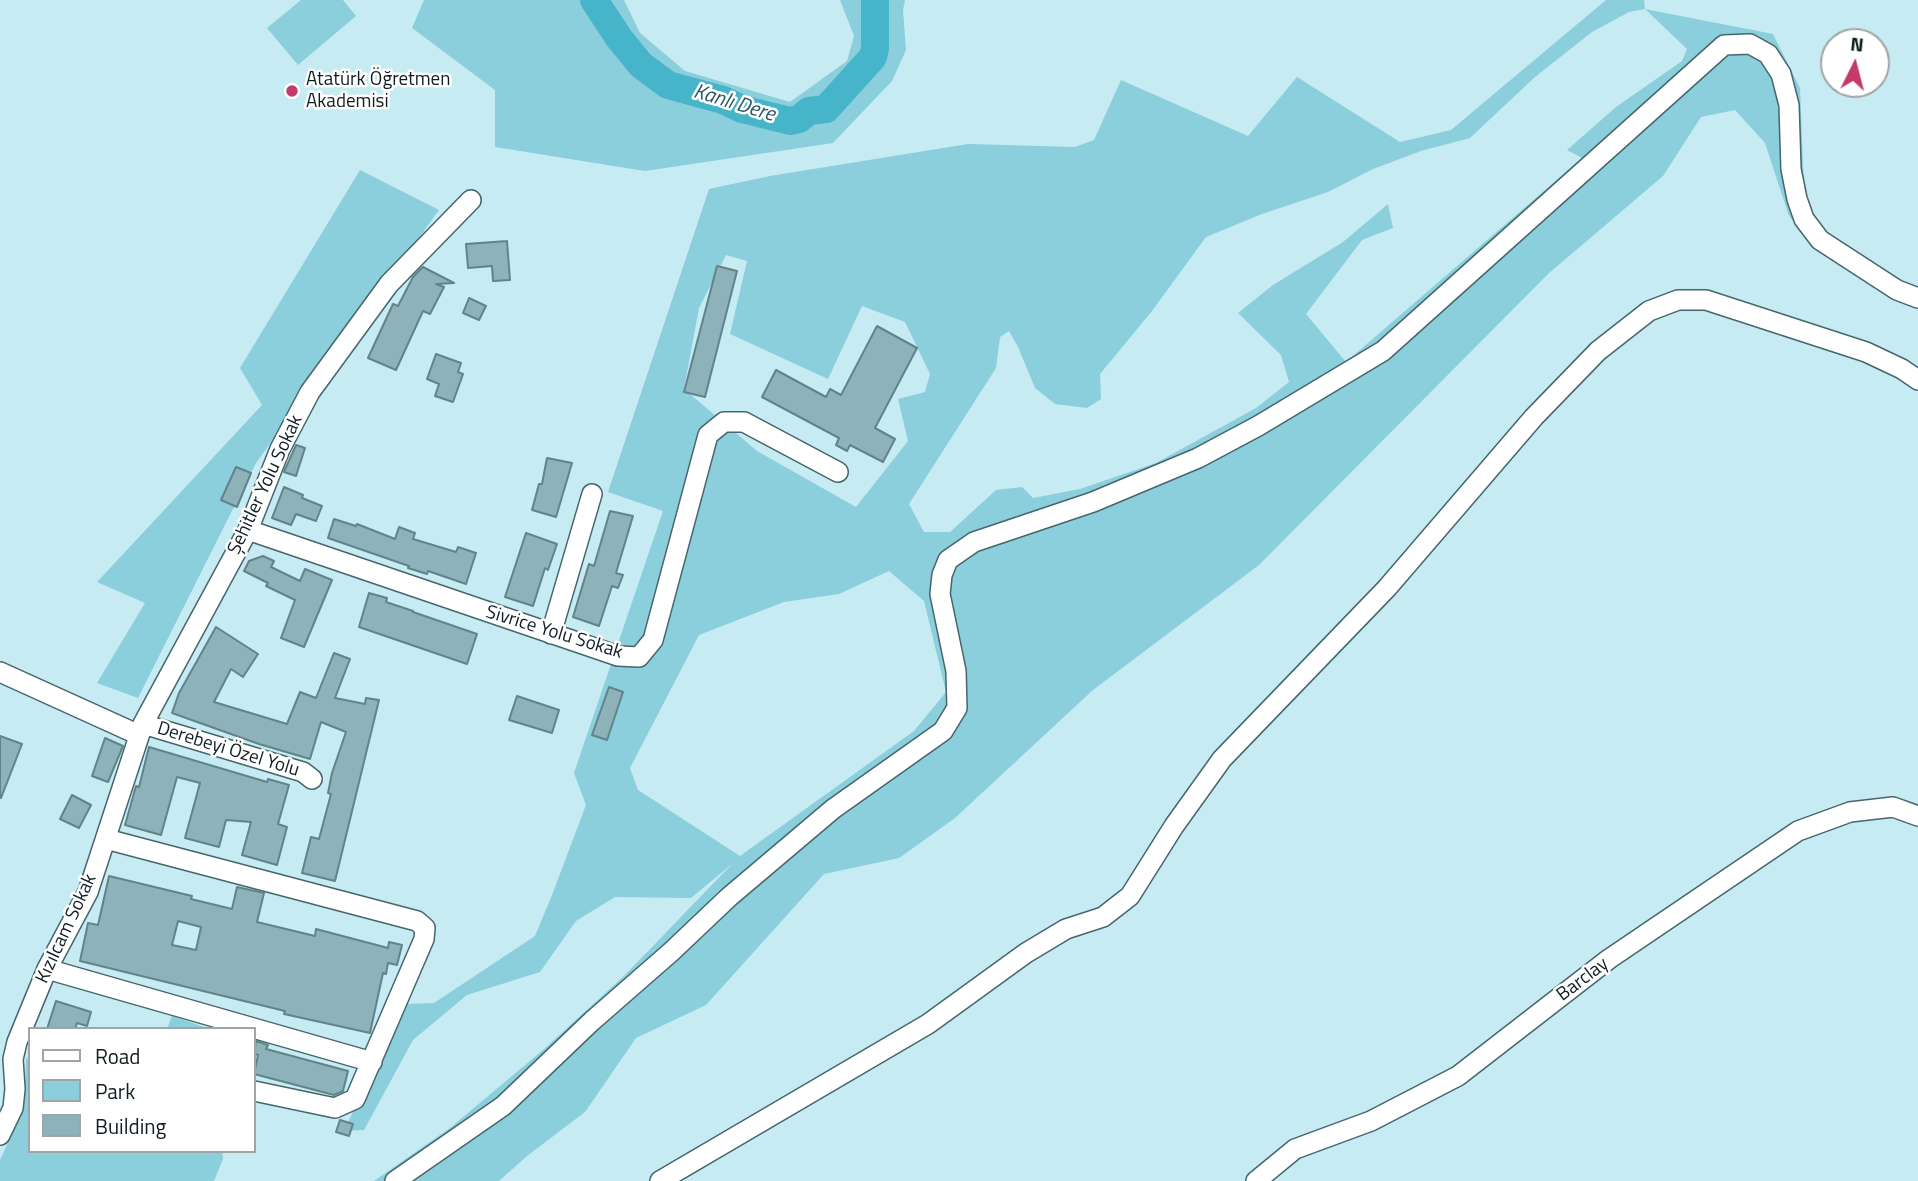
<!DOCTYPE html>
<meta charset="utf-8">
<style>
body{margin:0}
#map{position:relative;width:1918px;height:1181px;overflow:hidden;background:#c6ebf3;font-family:"Titillium Web",sans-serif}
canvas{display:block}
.legend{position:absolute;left:28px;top:1027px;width:228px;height:126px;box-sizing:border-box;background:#fff;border:2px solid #9fa5a6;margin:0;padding:9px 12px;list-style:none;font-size:21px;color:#101e21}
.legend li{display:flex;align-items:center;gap:14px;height:35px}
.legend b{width:35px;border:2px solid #9fa5a6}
.north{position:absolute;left:1820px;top:28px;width:70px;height:70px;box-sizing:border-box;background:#fff;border:2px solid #9fa5a6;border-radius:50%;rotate:6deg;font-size:19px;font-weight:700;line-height:28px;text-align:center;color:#101e21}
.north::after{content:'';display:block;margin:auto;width:24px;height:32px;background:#c5396d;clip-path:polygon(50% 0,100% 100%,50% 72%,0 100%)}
</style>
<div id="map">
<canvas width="1918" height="1181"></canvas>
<ul class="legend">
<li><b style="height:9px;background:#fff"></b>Road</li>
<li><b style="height:19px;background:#8bcedc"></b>Park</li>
<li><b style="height:19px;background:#8eb2b9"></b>Building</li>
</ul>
<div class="north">N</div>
</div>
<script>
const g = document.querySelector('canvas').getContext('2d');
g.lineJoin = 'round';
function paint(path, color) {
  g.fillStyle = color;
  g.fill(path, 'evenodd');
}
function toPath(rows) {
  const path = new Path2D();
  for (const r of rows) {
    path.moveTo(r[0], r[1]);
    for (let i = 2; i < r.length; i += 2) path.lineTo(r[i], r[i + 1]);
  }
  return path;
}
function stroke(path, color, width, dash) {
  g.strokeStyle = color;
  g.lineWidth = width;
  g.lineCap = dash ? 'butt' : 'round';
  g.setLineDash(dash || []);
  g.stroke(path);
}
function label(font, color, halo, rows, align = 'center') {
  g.font = font + ' "Titillium Web",sans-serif';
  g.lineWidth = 5;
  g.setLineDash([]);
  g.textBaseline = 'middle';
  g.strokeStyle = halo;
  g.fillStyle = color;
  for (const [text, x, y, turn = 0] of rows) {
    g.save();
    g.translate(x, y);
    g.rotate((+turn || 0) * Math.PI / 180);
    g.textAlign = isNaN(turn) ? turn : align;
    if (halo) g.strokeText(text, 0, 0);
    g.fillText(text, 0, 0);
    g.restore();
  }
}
paint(toPath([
 [301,0,343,0,356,16,298,65,267,28],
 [424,0,624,0,640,33,685,71,790,102,847,61,854,36,840,0,905,0,903,10,906,50,892,81,833,143,645,171,495,147,495,90,412,28],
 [1606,0,1644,0,1645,9,1773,34,1800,88,1806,237,1789,216,1765,143,1735,110,1701,117,1663,176,1548,274,1259,565,1093,690,955,818,899,858,824,874,706,1005,636,1038,585,1112,527,1156,499,1181,374,1181,450,1128,543,1050,625,975,732,864,691,898,615,897,576,921,540,972,467,995,413,1040,364,1130,344,1131,403,1004,434,1003,535,936,552,895,586,805,574,773,663,511,608,492,709,189,770,176,968,144,1075,147,1094,140,1121,80,1248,136,1297,77,1400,142,1451,130],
 [1645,9,1687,49,1682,61,1616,107,1567,150,1582,158,1346,362,1306,314,1362,240,1393,228,1388,204,1343,242,1273,285,1238,313,1281,355,1289,382,1256,408,1156,463,1080,489,1033,498,1022,487,996,490,950,532,924,532,909,504,996,368,1000,337,1009,331,1018,347,1035,388,1055,404,1087,408,1101,399,1100,374,1152,311,1206,237,1262,214,1328,192,1373,169,1421,151,1470,138,1535,77,1592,32,1629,12],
 [726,255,747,261,730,334,828,379,862,306,905,322,930,374,925,392,898,399,908,441,856,507,757,451,684,389,699,308],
 [889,571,924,601,946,692,914,731,740,856,638,790,630,768,699,635,784,602,839,594],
 [360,170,439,210,256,463,138,698,97,683,145,603,97,582,262,405,240,368],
 [172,1016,210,1029,167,1029],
 [26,1058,30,1059,30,1151,222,1151,223,1159,214,1181,0,1181,0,1160,24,1109]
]), '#8bcedc');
stroke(toPath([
 [594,0,619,38,641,65,668,85,723,100,742,109,790,121,799,119,809,111,826,109,873,57,875,48,875,0]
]), '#46b5ca', 28);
const building = toPath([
 [507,241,510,280,493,281,492,266,468,268,466,244,507,241],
 [717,266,737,271,705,397,684,392,717,266],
 [423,267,454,283,436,284,444,287,430,314,423,311,396,370,368,358,393,304,398,306,413,277,423,267],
 [469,298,486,306,479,320,463,313,469,298],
 [877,326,917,348,875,428,895,439,883,462,850,445,847,451,836,445,839,438,762,397,776,370,826,397,830,389,841,395,877,326],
 [436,354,461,363,458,372,463,374,453,402,435,396,439,384,427,379,436,354],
 [296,445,305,448,296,476,284,472,296,445],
 [547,458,572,463,556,517,532,510,539,484,542,484,547,458],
 [236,467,251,473,237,507,221,500,236,467],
 [284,487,303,495,302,498,322,506,316,521,296,514,291,525,272,518,284,487],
 [610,511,633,516,616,573,623,575,618,588,612,586,599,626,573,617,589,564,594,566,610,511],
 [334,519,356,526,357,524,395,539,399,527,415,533,413,539,456,552,458,547,476,553,466,584,428,571,427,574,408,568,409,566,328,538,334,519],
 [526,533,557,544,548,570,545,568,533,606,505,597,526,533],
 [263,556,274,561,271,567,300,581,305,569,332,580,304,647,281,638,295,600,266,586,268,583,244,571,249,561,263,556],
 [369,593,387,598,386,602,413,611,413,612,477,634,467,664,359,627,369,593],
 [216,627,258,654,243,677,231,669,214,702,287,724,300,692,316,698,334,653,350,659,335,698,365,704,366,698,379,700,335,881,302,873,311,837,319,839,331,794,328,793,332,773,346,732,321,722,310,759,259,744,172,713,179,693,216,627],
 [609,687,623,692,607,740,592,735,609,687],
 [517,696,559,710,552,733,509,720,517,696],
 [0,736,22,744,1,798,0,798,0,736],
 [105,738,123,746,108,782,92,776,105,738],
 [149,747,267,782,268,779,289,785,278,824,287,827,277,865,242,855,251,822,226,820,219,847,185,838,200,783,177,777,161,835,125,825,136,786,139,787,149,747],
 [72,795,91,805,79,828,60,819,72,795],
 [109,876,192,896,191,899,232,909,237,887,264,893,257,922,315,936,316,929,388,948,389,942,402,945,397,965,388,963,386,974,383,973,370,1033,284,1014,285,1011,80,961,88,923,98,925,109,876],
 [178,921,201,927,196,950,172,945,178,921],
 [56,1001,91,1012,87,1026,77,1023,75,1029,47,1029,56,1001],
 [256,1041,268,1045,266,1049,348,1071,343,1091,334,1095,254,1074,258,1055,254,1054,256,1041],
 [340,1120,353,1124,349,1136,336,1132,340,1120]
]);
paint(building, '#8eb2b9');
stroke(building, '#61838a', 2);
const street = toPath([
 [248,530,618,656,639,657,653,640,708,435,724,422,744,422,838,472],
 [551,634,592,494],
 [0,672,139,735],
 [143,724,303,772,312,779],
 [106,839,417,921,425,928,424,939,355,1099,335,1108,254,1091],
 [47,969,372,1062],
 [0,1135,13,1108,15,1089,13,1059,17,1042,47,969,88,892,143,724,248,530,280,449,310,392,389,284,471,200],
 [395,1181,503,1106,592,1021,671,952,729,897,833,809,943,731,957,708,956,671,940,594,942,575,948,560,974,542,1093,502,1198,458,1258,426,1383,351,1724,45,1750,44,1768,54,1781,74,1789,105,1791,169,1797,199,1804,219,1820,240,1897,290,1918,298],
 [660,1181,928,1024,1026,953,1066,929,1103,917,1130,896,1174,826,1222,759,1387,588,1534,417,1598,351,1649,311,1678,300,1706,300,1866,352,1902,369,1918,380],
 [1256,1181,1295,1149,1371,1121,1458,1076,1609,959,1798,831,1850,812,1893,807,1918,816]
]);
stroke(street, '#45666d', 22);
stroke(street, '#fff', 19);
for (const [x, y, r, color] of [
 [292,91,7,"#c5396d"]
]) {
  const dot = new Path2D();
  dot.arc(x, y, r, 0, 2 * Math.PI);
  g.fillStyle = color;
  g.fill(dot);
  stroke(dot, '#fff', 2.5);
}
label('19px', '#101e21', '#fff', [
 ["Atatürk Öğretmen",306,80],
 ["Akademisi",306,102]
], 'left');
label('19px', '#101e21', '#fff', [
 ["Şehitler Yolu Sokak",266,485,-65],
 ["Sivrice Yolu Sokak",554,633,17],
 ["Derebeyi Özel Yolu",228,750,17],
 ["Kızılcam Sokak",67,929,-65],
 ["Barclay",1583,980,-37]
]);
label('italic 21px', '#2a5962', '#fff', [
 ["Kanlı Dere",734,104,17]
]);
</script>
